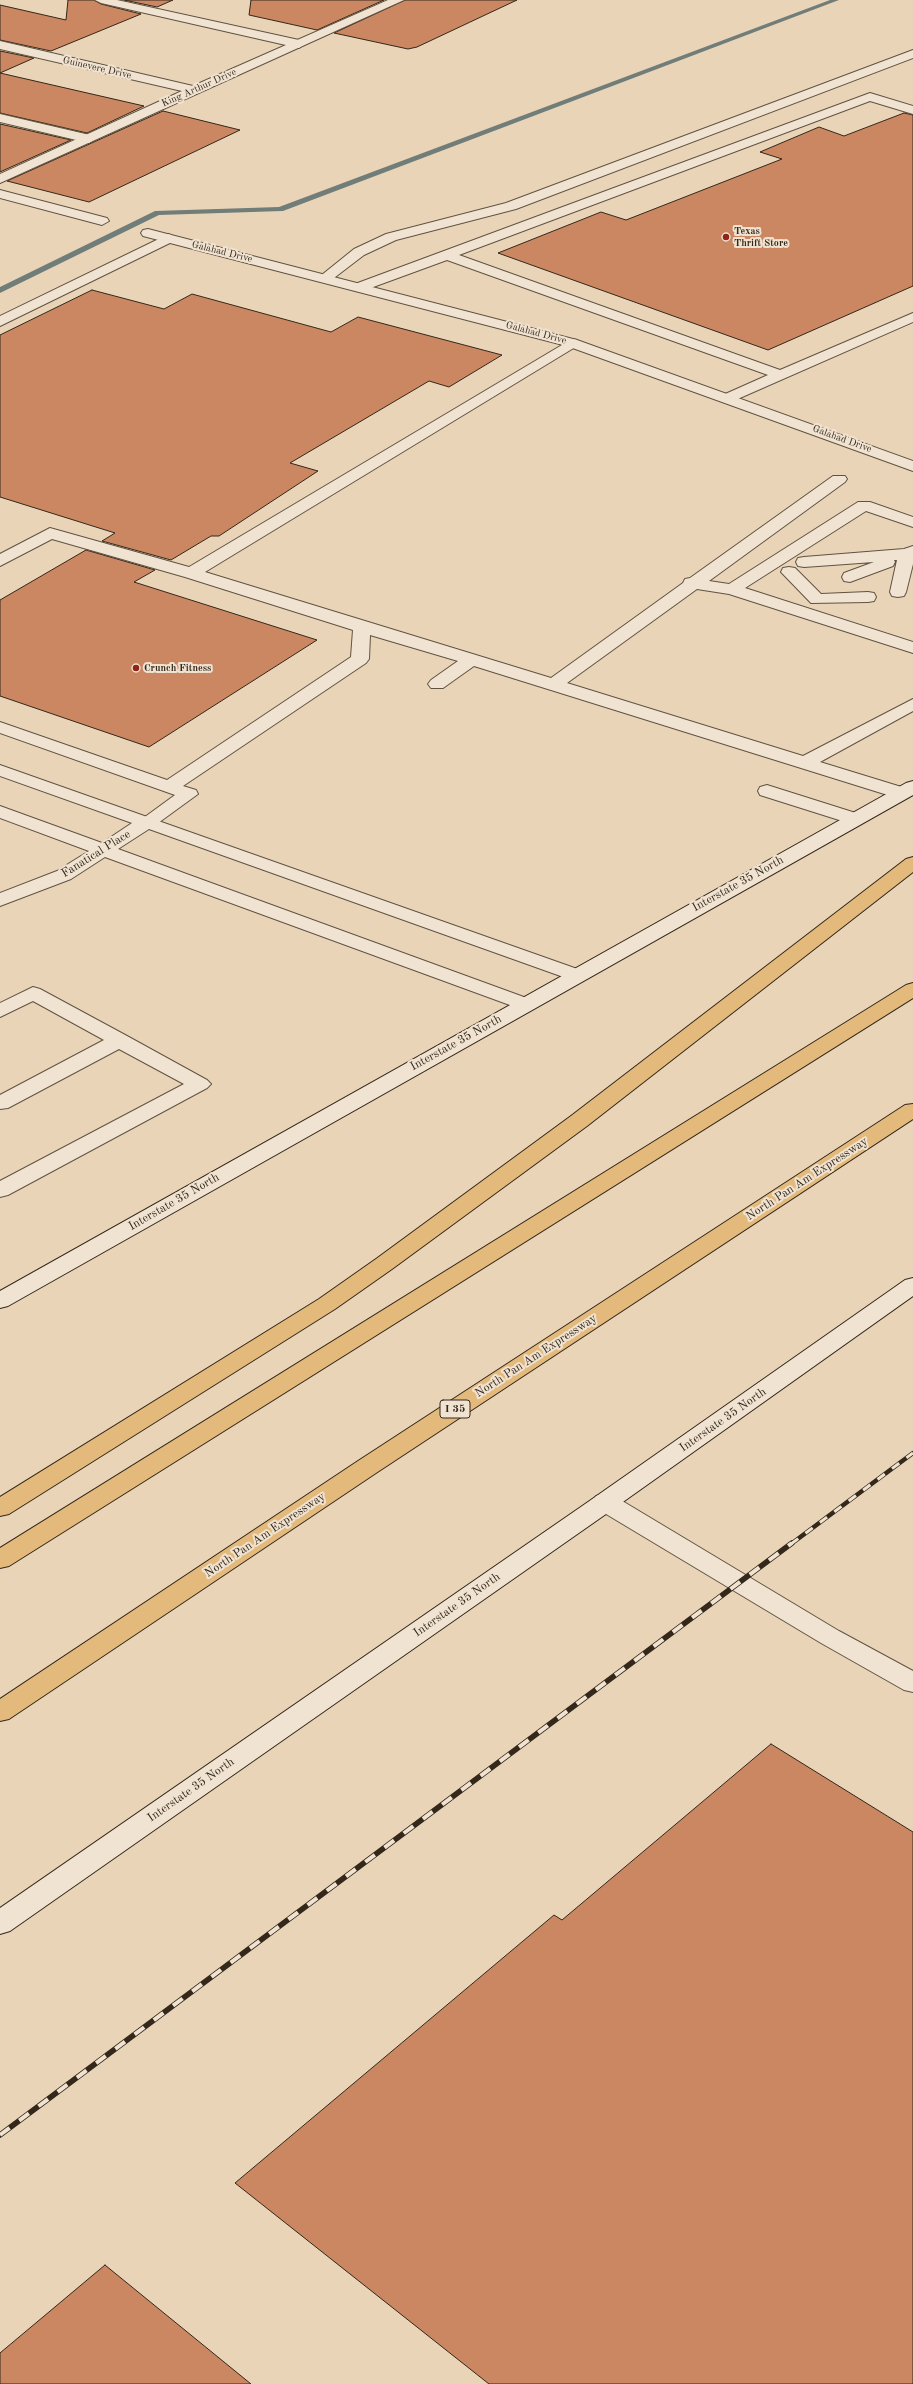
<!DOCTYPE html>
<style>
body{margin:0}
canvas{display:block;background:#e9d4b8}
</style>
<canvas width="913" height="2384"></canvas>
<script>
const g = document.querySelector('canvas').getContext('2d');
g.lineJoin = 'round';
function toPath(rows) {
  const path = new Path2D();
  for (const r of rows) {
    path.moveTo(r[0], r[1]);
    for (let i = 2; i < r.length; i += 2) path.lineTo(r[i], r[i + 1]);
  }
  return path;
}
function paint(path, color) {
  g.fillStyle = color;
  g.fill(path, 'evenodd');
}
function stroke(path, color, width, dash) {
  g.strokeStyle = color;
  g.lineWidth = width;
  g.lineCap = dash ? 'butt' : 'round';
  g.setLineDash(dash || []);
  g.stroke(path);
}
function label(font, color, halo, rows, align = 'center') {
  g.font = font + ' "Old Standard TT",serif';
  g.lineWidth = 4;
  g.setLineDash([]);
  g.textBaseline = 'middle';
  g.strokeStyle = halo;
  g.fillStyle = color;
  for (const [text, x, y, turn = 0] of rows) {
    g.save();
    g.translate(x, y);
    g.rotate((+turn || 0) * Math.PI / 180);
    g.textAlign = isNaN(turn) ? turn : align;
    if (halo) g.strokeText(text, 0, 0);
    g.fillText(text, 0, 0);
    g.restore();
  }
}
paint(toPath([
 [830,0,839,0,283,211,159,215,0,293,0,287,155,211,279,207,830,0]
]), '#717d79');
const building = toPath([
 [68,0,94,0,101,4,141,14,51,51,0,40,0,5,66,20,68,0],
 [124,0,173,0,157,7,124,0],
 [251,0,384,0,317,30,249,15,251,0],
 [405,0,517,0,417,47,408,49,334,33,405,0],
 [0,51,34,58,0,73,144,106,87,133,0,113,0,51],
 [163,111,240,130,89,202,7,181,163,111],
 [904,113,913,115,913,286,768,350,498,253,601,212,626,220,782,159,760,152,819,127,844,136,904,113],
 [0,124,71,140,0,172,0,124],
 [92,290,164,309,192,294,331,332,358,317,502,355,449,387,429,381,290,463,318,471,219,536,211,536,171,560,102,541,115,533,0,497,0,335,92,290],
 [86,550,155,570,134,582,317,640,149,747,0,696,0,600,86,550],
 [771,1744,913,1832,913,2384,489,2384,235,2183,554,1915,562,1920,771,1744],
 [105,2265,251,2384,0,2384,0,2353,105,2265]
]);
paint(building, '#cb8662');
stroke(building, '#33281a', 1);
const lane = toPath([
 [95,0,117,0,299,40,305,44,299,48,101,3,95,0],
 [913,50,913,58,516,209,396,240,364,255,330,281,325,282,318,278,354,249,386,234,506,203,913,50],
 [870,93,913,106,913,114,870,101,459,255,780,370,913,313,913,322,733,401,723,401,720,398,723,395,768,375,447,260,365,290,360,291,353,287,355,284,870,93],
 [0,114,94,136,95,139,89,143,0,122,0,114],
 [169,234,176,238,174,241,0,326,0,316,169,234],
 [572,339,577,340,579,343,577,346,205,572,551,678,683,583,685,579,690,578,833,476,845,476,847,479,845,482,709,581,729,584,858,502,870,502,913,517,913,527,866,511,745,588,913,642,913,653,729,594,697,589,567,683,803,756,913,699,913,711,820,762,908,789,910,793,908,797,894,797,474,666,443,688,431,688,428,684,431,680,458,661,370,635,369,659,366,663,183,786,196,790,198,794,154,826,140,826,138,822,175,795,0,733,0,722,167,780,351,657,353,630,185,577,52,539,0,566,0,554,50,528,189,567,572,339],
 [913,546,913,564,906,592,904,596,898,597,892,596,890,592,897,560,894,560,895,562,893,566,850,582,844,581,842,577,844,573,874,562,804,567,798,566,796,562,798,558,804,557,904,549,913,546],
 [789,567,795,568,821,594,868,592,874,593,876,597,874,601,868,602,811,603,781,572,783,568,789,567],
 [767,785,862,815,864,819,862,823,855,825,760,795,758,791,760,787,767,785],
 [33,987,40,989,127,1036,207,1080,211,1084,207,1088,8,1195,0,1197,0,1181,184,1084,119,1049,8,1108,0,1109,0,1095,104,1040,33,1001,0,1017,0,1003,33,987],
 [605,1494,614,1496,839,1631,913,1671,913,1692,904,1690,821,1643,596,1508,593,1502,596,1496,605,1494]
]);
const street = toPath([
 [388,0,404,0,0,183,0,174,182,91,0,49,0,41,193,86,388,0],
 [0,190,107,218,109,221,102,225,0,198,0,190],
 [148,229,577,340,913,461,913,471,567,346,143,236,141,233,143,230,148,229],
 [0,765,583,971,586,975,583,979,576,981,569,979,149,829,118,849,532,1000,535,1004,532,1008,525,1010,518,1008,105,857,71,879,0,906,0,893,57,871,89,851,0,818,0,806,102,843,132,823,0,776,0,765]
]);
const secondary = toPath([
 [913,781,913,795,8,1306,0,1308,0,1291,906,783,913,781],
 [913,1278,913,1296,606,1514,10,1931,0,1934,0,1908,588,1502,905,1280,913,1278]
]);
const highway = toPath([
 [913,857,913,872,587,1126,392,1269,335,1309,9,1514,0,1516,0,1497,319,1299,376,1259,571,1116,906,859,913,857],
 [913,983,913,998,9,1566,0,1568,0,1548,906,985,913,983],
 [913,1104,913,1119,376,1473,9,1719,0,1721,0,1699,358,1461,905,1105,913,1104]
]);
stroke(lane, '#605342', 2);
stroke(street, '#605342', 2);
stroke(secondary, '#33281a', 2);
stroke(highway, '#33281a', 2);
paint(lane, '#f1e3d1');
paint(street, '#f1e3d1');
paint(secondary, '#f1e3d1');
paint(highway, '#e4ba7c');
const railFar1 = toPath([
 [791,1544,913,1453]
]);
const rail = toPath([
 [0,2135,792,1543]
]);
stroke(railFar1, '#33281a', 4.5);
stroke(rail, '#33281a', 5.5);
stroke(railFar1, '#f1e3d1', 3, [9]);
stroke(rail, '#f1e3d1', 4, [12]);
for (const [x, y, r, color] of [
 [726,237,4,"#8f2418"],
 [136,668,4,"#8f2418"]
]) {
  const dot = new Path2D();
  dot.arc(x, y, r, 0, 2 * Math.PI);
  g.fillStyle = color;
  g.fill(dot);
  stroke(dot, '#f1e3d1', 1.5);
}
label('10px', '#33281a', '#f1e3d1', [
 ["Guinevere Drive",97,68,13],
 ["King Arthur Drive",199,88,-24],
 ["Galahad Drive",222,252,14],
 ["Galahad Drive",536,333,15],
 ["Galahad Drive",842,439,20]
]);
label('bold 10px', '#33281a', '#f1e3d1', [
 ["Texas",734,231],
 ["Thrift Store",734,243],
 ["Crunch Fitness",144,668]
], 'left');
for (const [x, y, w] of [
 [455,1409,30]
]) {
  const box = new Path2D();
  box.roundRect(x - w / 2, y - 9, w, 18, 3);
  g.fillStyle = '#f1e3d1';
  g.fill(box);
  stroke(box, '#33281a', 1);
}
label('bold 11px', '#33281a', null, [
 ["I 35",455,1409]
]);
label('12px', '#33281a', '#f1e3d1', [
 ["Fanatical Place",96,854,-32],
 ["Interstate 35 North",738,884,-29],
 ["Interstate 35 North",456,1043,-29],
 ["North Pan Am Expressway",807,1179,-33],
 ["Interstate 35 North",174,1202,-30],
 ["North Pan Am Expressway",536,1356,-33],
 ["Interstate 35 North",723,1420,-35],
 ["North Pan Am Expressway",265,1535,-34],
 ["Interstate 35 North",457,1605,-35],
 ["Interstate 35 North",191,1790,-35]
]);
</script>
